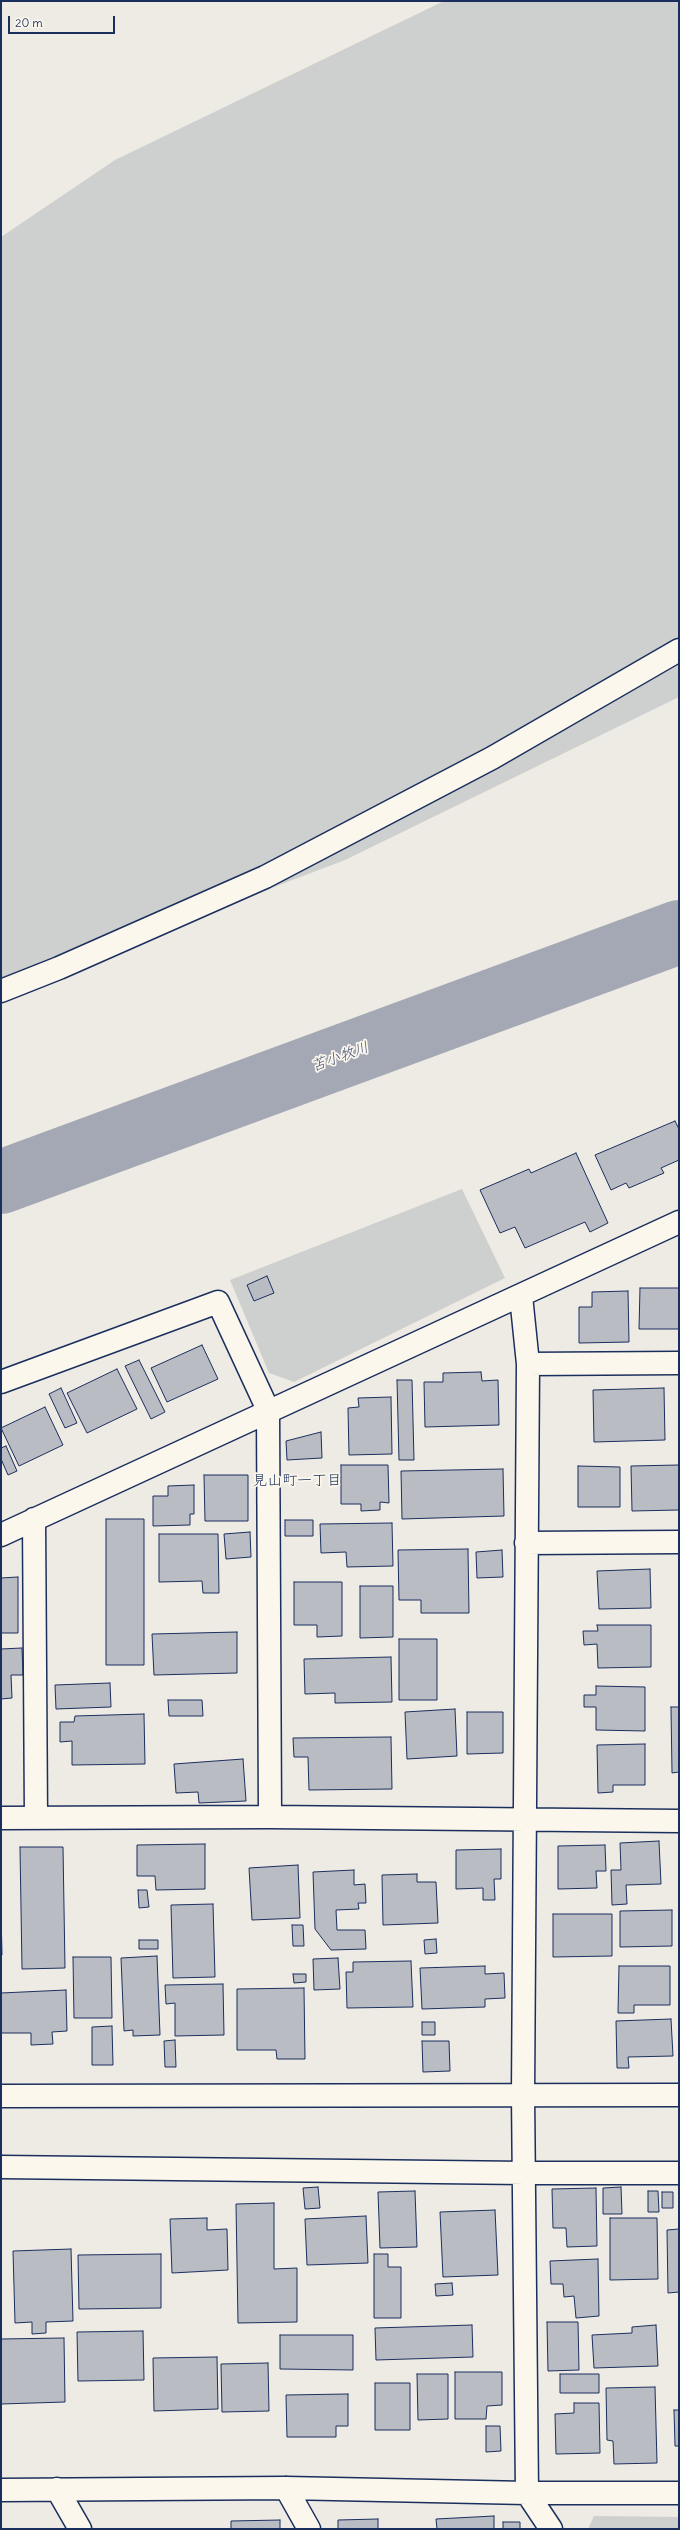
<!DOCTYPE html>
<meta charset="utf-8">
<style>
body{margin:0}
#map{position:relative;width:680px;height:2530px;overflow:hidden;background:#eeebe4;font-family:Delius,sans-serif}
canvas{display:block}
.frame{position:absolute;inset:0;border:2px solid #1b2f5e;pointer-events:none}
.scale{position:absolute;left:8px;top:16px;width:107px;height:18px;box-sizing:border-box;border:2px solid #1b2f5e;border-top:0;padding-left:5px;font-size:12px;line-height:14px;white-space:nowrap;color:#1b2f5e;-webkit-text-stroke:3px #fbf7ec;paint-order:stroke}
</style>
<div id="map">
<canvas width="680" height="2530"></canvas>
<div class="frame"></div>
<div class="scale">20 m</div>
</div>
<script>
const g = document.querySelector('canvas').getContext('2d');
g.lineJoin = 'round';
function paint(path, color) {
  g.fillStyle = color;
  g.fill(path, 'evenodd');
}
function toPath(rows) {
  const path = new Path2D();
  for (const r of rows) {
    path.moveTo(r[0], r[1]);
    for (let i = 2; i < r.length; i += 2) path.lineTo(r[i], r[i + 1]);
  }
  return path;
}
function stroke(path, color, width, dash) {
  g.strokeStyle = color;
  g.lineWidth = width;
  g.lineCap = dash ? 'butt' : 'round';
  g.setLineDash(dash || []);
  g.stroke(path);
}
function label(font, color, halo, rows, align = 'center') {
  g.font = font + ' Delius,"Klee One",sans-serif';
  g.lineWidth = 3.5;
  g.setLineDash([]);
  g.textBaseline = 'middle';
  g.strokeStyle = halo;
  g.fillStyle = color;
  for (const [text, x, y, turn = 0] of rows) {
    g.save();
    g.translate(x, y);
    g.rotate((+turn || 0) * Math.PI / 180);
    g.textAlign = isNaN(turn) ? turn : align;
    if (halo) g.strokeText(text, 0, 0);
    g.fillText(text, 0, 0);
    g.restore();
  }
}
paint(toPath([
 [444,1,679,1,679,697,345,860,1,991,1,237,115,160],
 [462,1189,505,1278,294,1382,269,1373,230,1280],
 [594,2516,679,2517,679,2529,588,2529]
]), '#cecfcf');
stroke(toPath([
 [1,1182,679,932]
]), '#a3a8b4', 64);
const building = toPath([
 [675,1121,679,1129,679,1160,661,1168,664,1173,629,1188,626,1183,611,1190,595,1155,675,1121],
 [576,1153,608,1223,590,1232,585,1222,525,1248,515,1227,500,1233,480,1190,529,1169,531,1173,576,1153],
 [267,1276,274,1293,254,1301,247,1285,267,1276],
 [640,1288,679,1288,679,1329,639,1329,640,1288],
 [628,1291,629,1342,579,1343,579,1307,592,1307,592,1292,628,1291],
 [202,1345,218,1379,167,1402,151,1368,202,1345],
 [139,1360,165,1412,151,1419,125,1366,139,1360],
 [117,1369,137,1409,87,1433,67,1393,117,1369],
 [481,1372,482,1381,498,1380,499,1425,425,1427,424,1382,443,1382,443,1373,481,1372],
 [397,1380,412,1380,414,1460,399,1460,397,1380],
 [61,1388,77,1423,65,1428,49,1394,61,1388],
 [664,1388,665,1440,594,1442,593,1390,664,1388],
 [391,1397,392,1454,349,1455,348,1408,359,1407,358,1398,391,1397],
 [45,1407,63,1445,19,1466,1,1428,45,1407],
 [321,1432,322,1458,287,1460,286,1441,321,1432],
 [6,1446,17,1471,8,1475,1,1459,1,1448,6,1446],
 [341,1465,388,1465,389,1503,380,1502,380,1510,361,1511,361,1504,341,1504,341,1465],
 [679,1465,679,1510,632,1511,631,1466,679,1465],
 [578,1466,620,1467,620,1507,578,1507,578,1466],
 [503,1469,504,1516,402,1519,401,1471,503,1469],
 [204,1475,248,1475,248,1521,205,1521,204,1475],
 [194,1485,194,1514,190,1514,190,1525,153,1526,153,1496,168,1496,168,1486,194,1485],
 [106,1519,144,1519,144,1665,106,1665,106,1519],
 [285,1520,313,1520,313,1536,285,1536,285,1520],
 [392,1523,393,1566,347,1567,346,1552,321,1553,320,1524,392,1523],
 [250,1532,251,1557,226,1559,224,1534,250,1532],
 [159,1534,218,1534,219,1593,203,1593,202,1581,159,1582,159,1534],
 [468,1549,469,1613,421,1613,421,1600,399,1600,398,1550,468,1549],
 [502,1550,503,1577,477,1578,476,1552,502,1550],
 [650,1569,651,1608,599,1609,597,1571,650,1569],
 [18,1577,18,1633,1,1633,1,1578,18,1577],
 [294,1582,342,1582,342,1636,317,1637,317,1625,294,1625,294,1582],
 [360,1586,393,1586,393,1637,360,1638,360,1586],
 [597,1625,651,1625,651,1667,598,1668,597,1644,584,1645,583,1631,598,1631,597,1625],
 [237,1632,237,1673,154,1675,152,1634,237,1632],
 [399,1639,437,1639,437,1700,399,1700,399,1639],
 [22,1648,23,1675,11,1675,12,1698,1,1699,1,1649,22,1648],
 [391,1657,392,1702,335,1703,335,1693,305,1694,304,1659,391,1657],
 [110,1683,111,1707,56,1709,55,1685,110,1683],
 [596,1686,645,1687,645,1731,596,1730,596,1707,584,1707,584,1695,596,1695,596,1686],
 [168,1700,202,1700,203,1716,169,1716,168,1700],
 [671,1707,679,1707,679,1772,672,1773,671,1707],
 [455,1709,457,1756,407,1759,405,1712,455,1709],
 [467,1712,503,1712,503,1753,467,1754,467,1712],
 [144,1714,145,1764,72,1765,72,1741,60,1742,60,1722,74,1722,75,1716,144,1714],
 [391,1737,392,1789,309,1790,308,1757,294,1757,293,1738,391,1737],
 [645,1744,645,1785,613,1785,613,1792,598,1793,597,1745,645,1744],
 [243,1759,246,1801,199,1803,198,1792,176,1793,174,1764,243,1759],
 [659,1841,661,1884,626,1885,627,1904,612,1905,611,1870,621,1870,620,1843,659,1841],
 [205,1844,205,1889,156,1890,155,1876,137,1876,137,1845,205,1844],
 [605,1845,606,1871,596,1871,597,1888,558,1889,558,1846,605,1845],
 [20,1847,63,1847,65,1968,22,1969,20,1847],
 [501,1849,501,1879,494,1879,495,1900,483,1900,483,1888,456,1889,456,1850,501,1849],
 [298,1865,300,1918,252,1920,249,1868,298,1865],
 [354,1870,354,1885,365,1884,366,1903,358,1903,359,1909,336,1910,337,1930,365,1930,366,1949,331,1950,315,1929,313,1872,354,1870],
 [417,1874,417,1882,436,1882,438,1923,383,1925,382,1875,417,1874],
 [138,1890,147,1890,149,1907,139,1908,138,1890],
 [213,1904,215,1977,173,1978,171,1905,213,1904],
 [672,1910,672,1946,620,1947,620,1911,672,1910],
 [1,1912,2,1955,1,1955,1,1912],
 [553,1914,612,1914,612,1956,553,1957,553,1914],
 [292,1925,303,1925,304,1946,293,1946,292,1925],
 [436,1939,437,1953,425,1954,424,1940,436,1939],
 [139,1940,158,1940,158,1949,139,1949,139,1940],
 [157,1956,160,2035,133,2036,133,2030,124,2031,121,1958,157,1956],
 [73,1957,111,1957,112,2018,74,2018,73,1957],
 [338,1958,340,1989,314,1990,313,1959,338,1958],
 [411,1961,413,2007,347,2008,346,1972,353,1972,353,1962,411,1961],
 [485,1966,485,1974,504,1973,505,1998,485,1999,485,2007,422,2009,420,1968,485,1966],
 [619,1966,670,1966,670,2005,634,2005,634,2013,618,2013,619,1966],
 [293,1974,306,1974,306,1982,294,1983,293,1974],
 [223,1984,224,2035,175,2036,175,2003,166,2004,165,1985,223,1984],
 [304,1988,305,2059,277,2059,276,2050,237,2050,237,1989,304,1988],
 [66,1990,67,2031,52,2032,53,2044,31,2045,31,2033,1,2033,1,1993,66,1990],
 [671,2019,673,2056,628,2057,629,2068,617,2068,616,2021,671,2019],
 [422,2022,435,2022,435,2035,422,2035,422,2022],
 [112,2026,113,2065,92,2065,92,2027,112,2026],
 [175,2040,176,2067,165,2067,164,2041,175,2040],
 [422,2041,449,2041,450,2071,423,2072,422,2041],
 [318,2187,320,2208,305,2209,303,2188,318,2187],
 [621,2187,622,2214,603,2214,603,2188,621,2187],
 [596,2188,597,2246,567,2247,566,2228,553,2228,552,2189,596,2188],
 [415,2191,417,2247,380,2248,378,2192,415,2191],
 [648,2191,658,2191,659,2212,648,2212,648,2191],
 [662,2192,673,2192,673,2208,662,2208,662,2192],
 [274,2203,274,2269,297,2268,297,2322,238,2323,236,2204,274,2203],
 [495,2210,498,2275,443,2277,440,2212,495,2210],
 [366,2216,368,2263,307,2265,305,2219,366,2216],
 [207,2218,207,2230,227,2229,228,2270,172,2273,170,2219,207,2218],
 [610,2218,657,2218,658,2279,610,2280,610,2218],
 [679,2229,679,2292,668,2293,667,2230,679,2229],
 [71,2249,73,2321,46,2322,46,2333,32,2334,32,2322,15,2323,13,2251,71,2249],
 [161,2254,161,2308,79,2309,78,2255,161,2254],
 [374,2254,388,2254,388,2267,401,2267,401,2318,374,2318,374,2254],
 [598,2259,599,2316,576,2318,574,2296,564,2297,563,2284,551,2284,550,2261,598,2259],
 [452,2283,453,2295,436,2296,435,2284,452,2283],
 [547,2322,578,2322,579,2370,548,2371,547,2322],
 [472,2325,473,2357,376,2360,375,2328,472,2325],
 [656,2325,658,2366,594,2368,592,2335,632,2333,632,2327,656,2325],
 [143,2331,144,2380,78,2381,77,2332,143,2331],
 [280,2335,353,2335,353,2370,280,2369,280,2335],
 [64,2338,65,2402,1,2404,1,2339,64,2338],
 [217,2357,218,2409,154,2411,153,2358,217,2357],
 [268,2363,269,2411,222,2412,221,2364,268,2363],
 [455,2372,502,2372,502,2405,487,2406,486,2419,455,2419,455,2372],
 [417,2374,448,2374,448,2419,418,2420,417,2374],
 [560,2374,599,2374,599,2393,560,2393,560,2374],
 [375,2383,410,2383,410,2430,375,2430,375,2383],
 [655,2387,657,2463,614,2464,613,2441,607,2440,606,2388,655,2387],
 [348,2394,348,2426,336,2426,336,2437,287,2437,286,2395,348,2394],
 [574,2403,599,2403,600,2453,556,2454,555,2414,574,2413,574,2403],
 [674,2410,679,2410,679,2446,675,2446,674,2410],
 [486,2426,500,2426,501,2451,486,2452,486,2426],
 [494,2516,494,2529,437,2529,436,2519,494,2516],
 [378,2519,378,2529,338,2529,338,2520,378,2519],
 [280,2520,280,2529,231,2529,231,2521,280,2520],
 [503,2522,520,2522,520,2529,503,2529,503,2522]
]);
paint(building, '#b9bcc3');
stroke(building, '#1b2f5e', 1);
const street = toPath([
 [1,991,59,968,265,877,492,758,679,650],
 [521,1296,528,1364,523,2094,527,2493,551,2529],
 [528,1364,679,1363],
 [1,1382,218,1302,268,1410,270,1817],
 [34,1519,36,1818],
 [1,1535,679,1222],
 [526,1543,679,1542],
 [1,1818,270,1817,679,1821],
 [1,2096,679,2095],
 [1,2167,525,2173,679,2173],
 [286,2488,309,2529],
 [57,2489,80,2529],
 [1,2490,286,2488,527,2493,679,2493]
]);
stroke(street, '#1b2f5e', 25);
stroke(street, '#fbf7ec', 22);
label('italic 15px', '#445378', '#fbf7ec', [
 ["苫小牧川",340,1057,-20]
]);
label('15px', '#1b2f5e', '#fbf7ec', [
 ["見山町一丁目",297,1481]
]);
</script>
